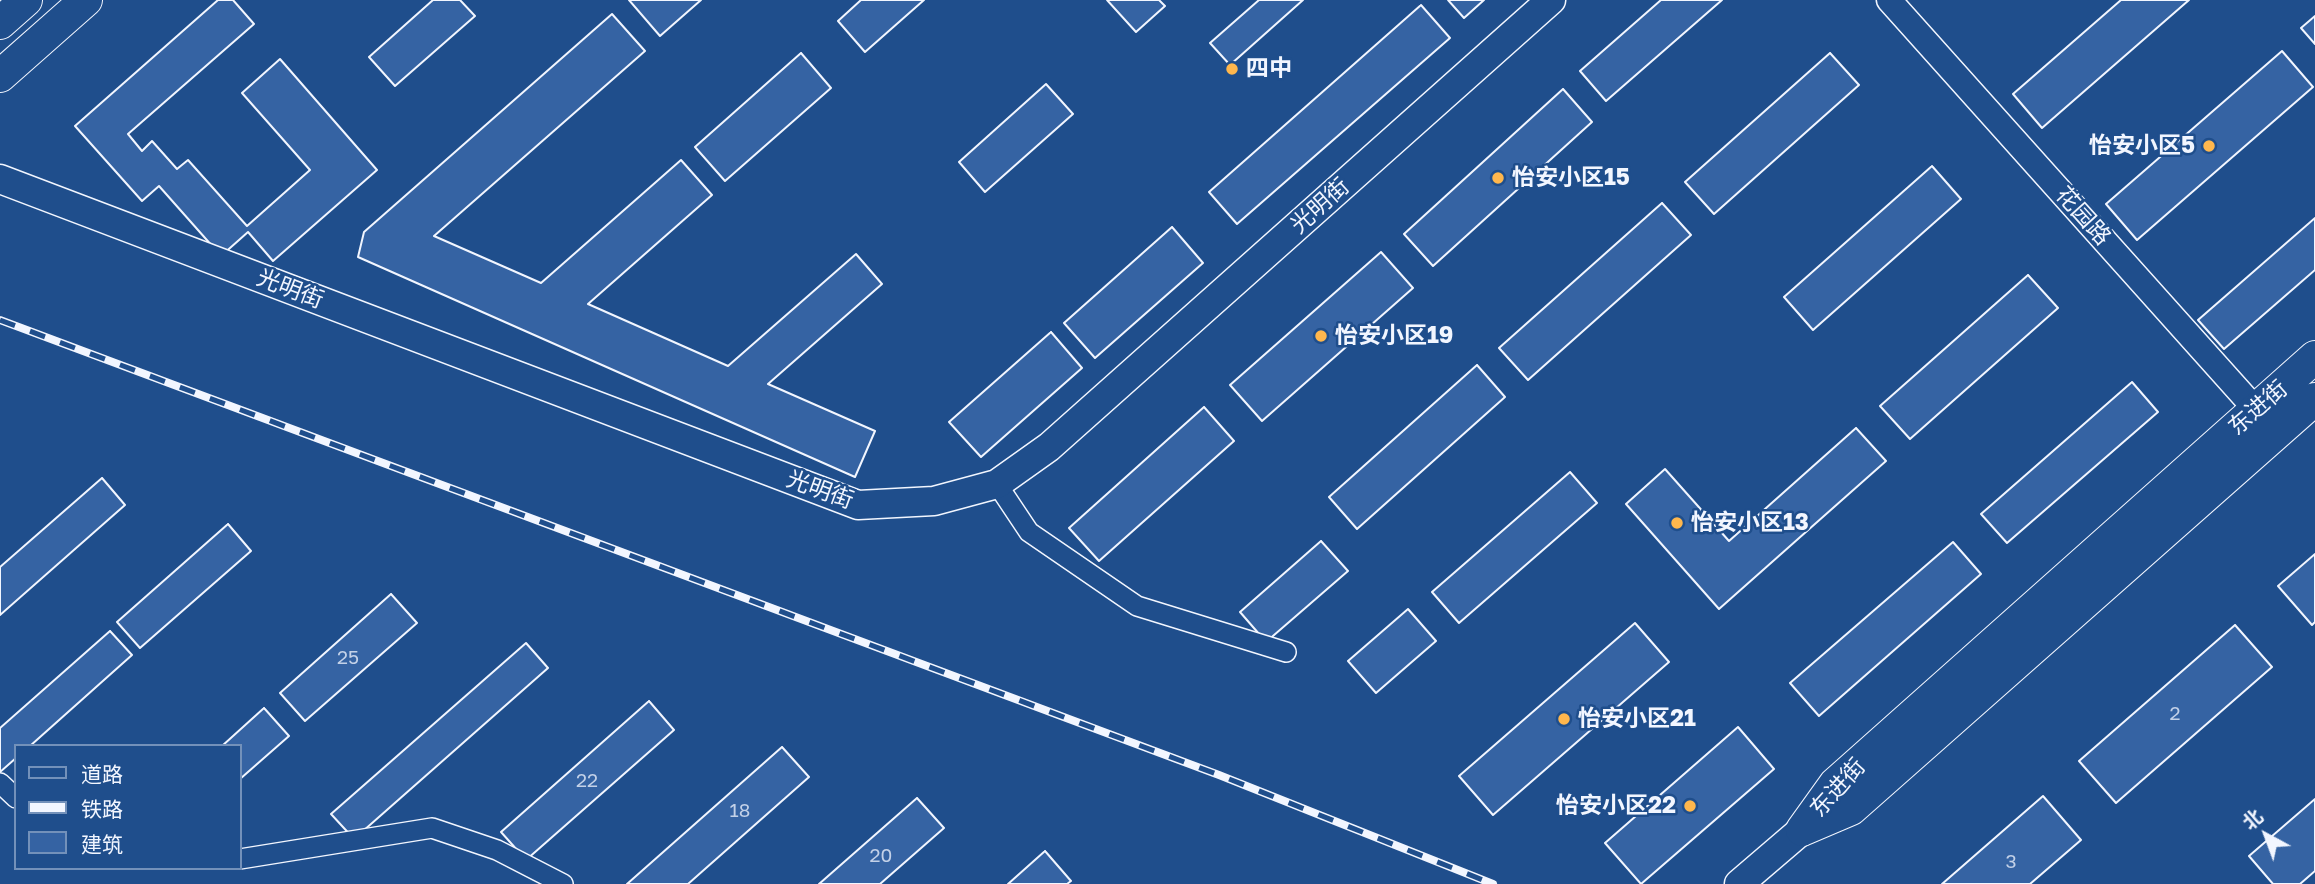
<!DOCTYPE html>
<meta charset="utf-8">
<style>
body{margin:0}
#map{position:relative;width:2315px;height:884px;overflow:hidden;background:#1f4e8c;font-family:"Golos Text","Noto Sans SC",sans-serif}
canvas{display:block}
.legend{position:absolute;left:14px;top:744px;width:228px;height:126px;box-sizing:border-box;background:#1f4e8c;border:2px solid #7391ba;margin:0;padding:9px 12px;list-style:none;font-size:21px;color:#f2f6ff}
.legend li{display:flex;align-items:center;gap:14px;height:35px}
.legend b{width:35px;border:2px solid #7391ba}
.north{position:absolute;left:2231px;top:800px;width:70px;height:70px;-webkit-text-stroke:5px #1f4e8c;paint-order:stroke;rotate:319deg;font-size:19px;font-weight:700;line-height:28px;text-align:center;color:#f2f6ff}
.north::after{content:'';display:block;margin:auto;width:24px;height:32px;background:#f2f6ff;clip-path:polygon(50% 0,100% 100%,50% 72%,0 100%)}
</style>
<div id="map">
<canvas width="2315" height="884"></canvas>
<ul class="legend">
<li><b style="height:9px;background:#1f4e8c"></b>道路</li>
<li><b style="height:9px;background:#f2f6ff"></b>铁路</li>
<li><b style="height:19px;background:#3563a3"></b>建筑</li>
</ul>
<div class="north">北</div>
</div>
<script>
const g = document.querySelector('canvas').getContext('2d');
g.lineJoin = 'round';
function paint(path, color) {
  g.fillStyle = color;
  g.fill(path, 'evenodd');
}
function toPath(rows) {
  const path = new Path2D();
  for (const r of rows) {
    path.moveTo(r[0], r[1]);
    for (let i = 2; i < r.length; i += 2) path.lineTo(r[i], r[i + 1]);
  }
  return path;
}
function stroke(path, color, width, dash) {
  g.strokeStyle = color;
  g.lineWidth = width;
  g.lineCap = dash ? 'butt' : 'round';
  g.setLineDash(dash || []);
  g.stroke(path);
}
function label(font, color, halo, rows, align = 'center') {
  g.font = font + ' "Golos Text","Noto Sans SC",sans-serif';
  g.lineWidth = 5;
  g.setLineDash([]);
  g.textBaseline = 'middle';
  g.strokeStyle = halo;
  g.fillStyle = color;
  for (const [text, x, y, turn = 0] of rows) {
    g.save();
    g.translate(x, y);
    g.rotate((+turn || 0) * Math.PI / 180);
    g.textAlign = isNaN(turn) ? turn : align;
    if (halo) g.strokeText(text, 0, 0);
    g.fillText(text, 0, 0);
    g.restore();
  }
}
const building = toPath([
 [218,0,233,0,254,24,128,134,142,151,152,141,177,169,188,160,247,226,310,170,242,93,280,59,377,170,273,261,248,232,221,256,159,186,142,201,75,126,218,0],
 [433,0,460,0,475,16,395,86,369,57,433,0],
 [629,0,701,0,660,36,629,0],
 [861,0,924,0,865,52,838,21,861,0],
 [1107,0,1159,0,1165,6,1136,32,1107,0],
 [1259,0,1303,0,1230,65,1210,43,1259,0],
 [1448,0,1484,0,1464,18,1448,0],
 [1661,0,1722,0,1606,101,1580,71,1661,0],
 [2121,0,2189,0,2042,128,2013,94,2121,0],
 [1421,5,1450,38,1237,224,1209,192,1421,5],
 [612,14,645,51,434,236,541,283,681,160,712,195,588,304,728,366,856,254,882,284,768,384,875,431,855,477,358,257,364,232,612,14],
 [2315,16,2315,44,2301,28,2315,16],
 [2282,51,2313,87,2137,240,2106,204,2282,51],
 [801,53,831,88,725,181,695,147,801,53],
 [1830,53,1859,85,1714,214,1685,182,1830,53],
 [1046,84,1073,114,985,192,959,162,1046,84],
 [1563,89,1592,122,1433,266,1404,234,1563,89],
 [1932,166,1961,199,1813,330,1784,297,1932,166],
 [1662,203,1691,235,1528,380,1499,348,1662,203],
 [2315,218,2315,270,2224,349,2198,320,2315,218],
 [1172,227,1203,263,1095,358,1064,323,1172,227],
 [1381,252,1413,288,1262,421,1230,385,1381,252],
 [2028,275,2058,308,1910,439,1880,406,2028,275],
 [1051,332,1082,368,981,457,949,422,1051,332],
 [1477,365,1505,397,1357,529,1329,497,1477,365],
 [2132,382,2158,412,2007,543,1981,514,2132,382],
 [1204,407,1234,441,1099,561,1069,528,1204,407],
 [1856,428,1886,461,1719,609,1626,504,1665,469,1729,541,1856,428],
 [1570,472,1597,503,1459,623,1432,592,1570,472],
 [102,478,125,505,0,615,0,567,102,478],
 [228,524,251,551,140,648,117,622,228,524],
 [1321,541,1348,571,1266,642,1240,612,1321,541],
 [1953,542,1981,574,1819,716,1790,683,1953,542],
 [2315,554,2315,622,2312,625,2278,586,2315,554],
 [391,594,417,623,305,721,280,693,391,594],
 [1408,609,1436,641,1376,693,1348,661,1408,609],
 [1635,623,1669,662,1493,815,1459,776,1635,623],
 [2235,625,2272,667,2116,803,2079,761,2235,625],
 [110,631,132,655,30,746,16,746,16,758,0,772,0,728,110,631],
 [526,643,548,668,354,839,331,814,526,643],
 [649,701,674,730,526,860,501,832,649,701],
 [264,708,289,736,240,779,240,746,222,746,264,708],
 [1738,727,1774,769,1641,884,1605,843,1738,727],
 [782,747,809,777,688,884,627,884,782,747],
 [2043,796,2081,840,2030,884,1942,884,2043,796],
 [917,798,944,828,880,884,819,884,917,798],
 [2315,799,2315,871,2300,884,2273,884,2249,856,2315,799],
 [1045,851,1071,881,1067,884,1008,884,1045,851]
]);
paint(building, '#3563a3');
stroke(building, '#f2f6ff', 2);
const minor = toPath([
 [997,484,1029,532,1137,606,1286,652],
 [0,783,16,798],
 [240,859,432,828,497,850,563,884]
]);
const tertiary = toPath([
 [1889,0,2267,422]
]);
const secondary = toPath([
 [0,179,858,505,934,501,997,484,1049,447,1551,0],
 [1739,884,1802,830]
]);
const primary = toPath([
 [0,23,26,0],
 [0,76,86,0],
 [1804,829,1851,809,2315,399],
 [1802,830,1835,784,2315,357]
]);
stroke(minor, '#f2f6ff', 22);
stroke(tertiary, '#f2f6ff', 27);
stroke(secondary, '#f2f6ff', 31);
stroke(primary, '#f2f6ff', 34);
stroke(minor, '#1f4e8c', 19);
stroke(tertiary, '#1f4e8c', 24);
stroke(secondary, '#1f4e8c', 28);
stroke(primary, '#1f4e8c', 32);
const rail = toPath([
 [0,320,1219,775,1493,884]
]);
stroke(rail, '#f2f6ff', 8);
stroke(rail, '#1f4e8c', 5, [16]);
for (const [x, y, r, color] of [
 [1232,69,7,"#ffb74d"],
 [2209,146,7,"#ffb74d"],
 [1498,178,7,"#ffb74d"],
 [1321,336,7,"#ffb74d"],
 [1677,523,7,"#ffb74d"],
 [1564,719,7,"#ffb74d"],
 [1690,806,7,"#ffb74d"]
]) {
  const dot = new Path2D();
  dot.arc(x, y, r, 0, 2 * Math.PI);
  g.fillStyle = color;
  g.fill(dot);
  stroke(dot, '#1f4e8c', 2.5);
}
label('19px', '#c3d1e8', null, [
 ["25",348,658],
 ["2",2175,714],
 ["22",587,781],
 ["18",740,811],
 ["20",881,856],
 ["3",2011,862]
]);
label('bold 23px', '#f2f6ff', '#1f4e8c', [
 ["四中",1246,69],
 ["怡安小区5",2195,146,"right"],
 ["怡安小区15",1512,178],
 ["怡安小区19",1335,336],
 ["怡安小区13",1691,523],
 ["怡安小区21",1578,719],
 ["怡安小区22",1676,806,"right"]
], 'left');
label('23px', '#f2f6ff', '#1f4e8c', [
 ["光明街",1320,206,-42],
 ["花园路",2083,216,48],
 ["光明街",290,289,21],
 ["东进街",2258,408,-41],
 ["光明街",820,490,20],
 ["东进街",1838,788,-48]
]);
</script>
